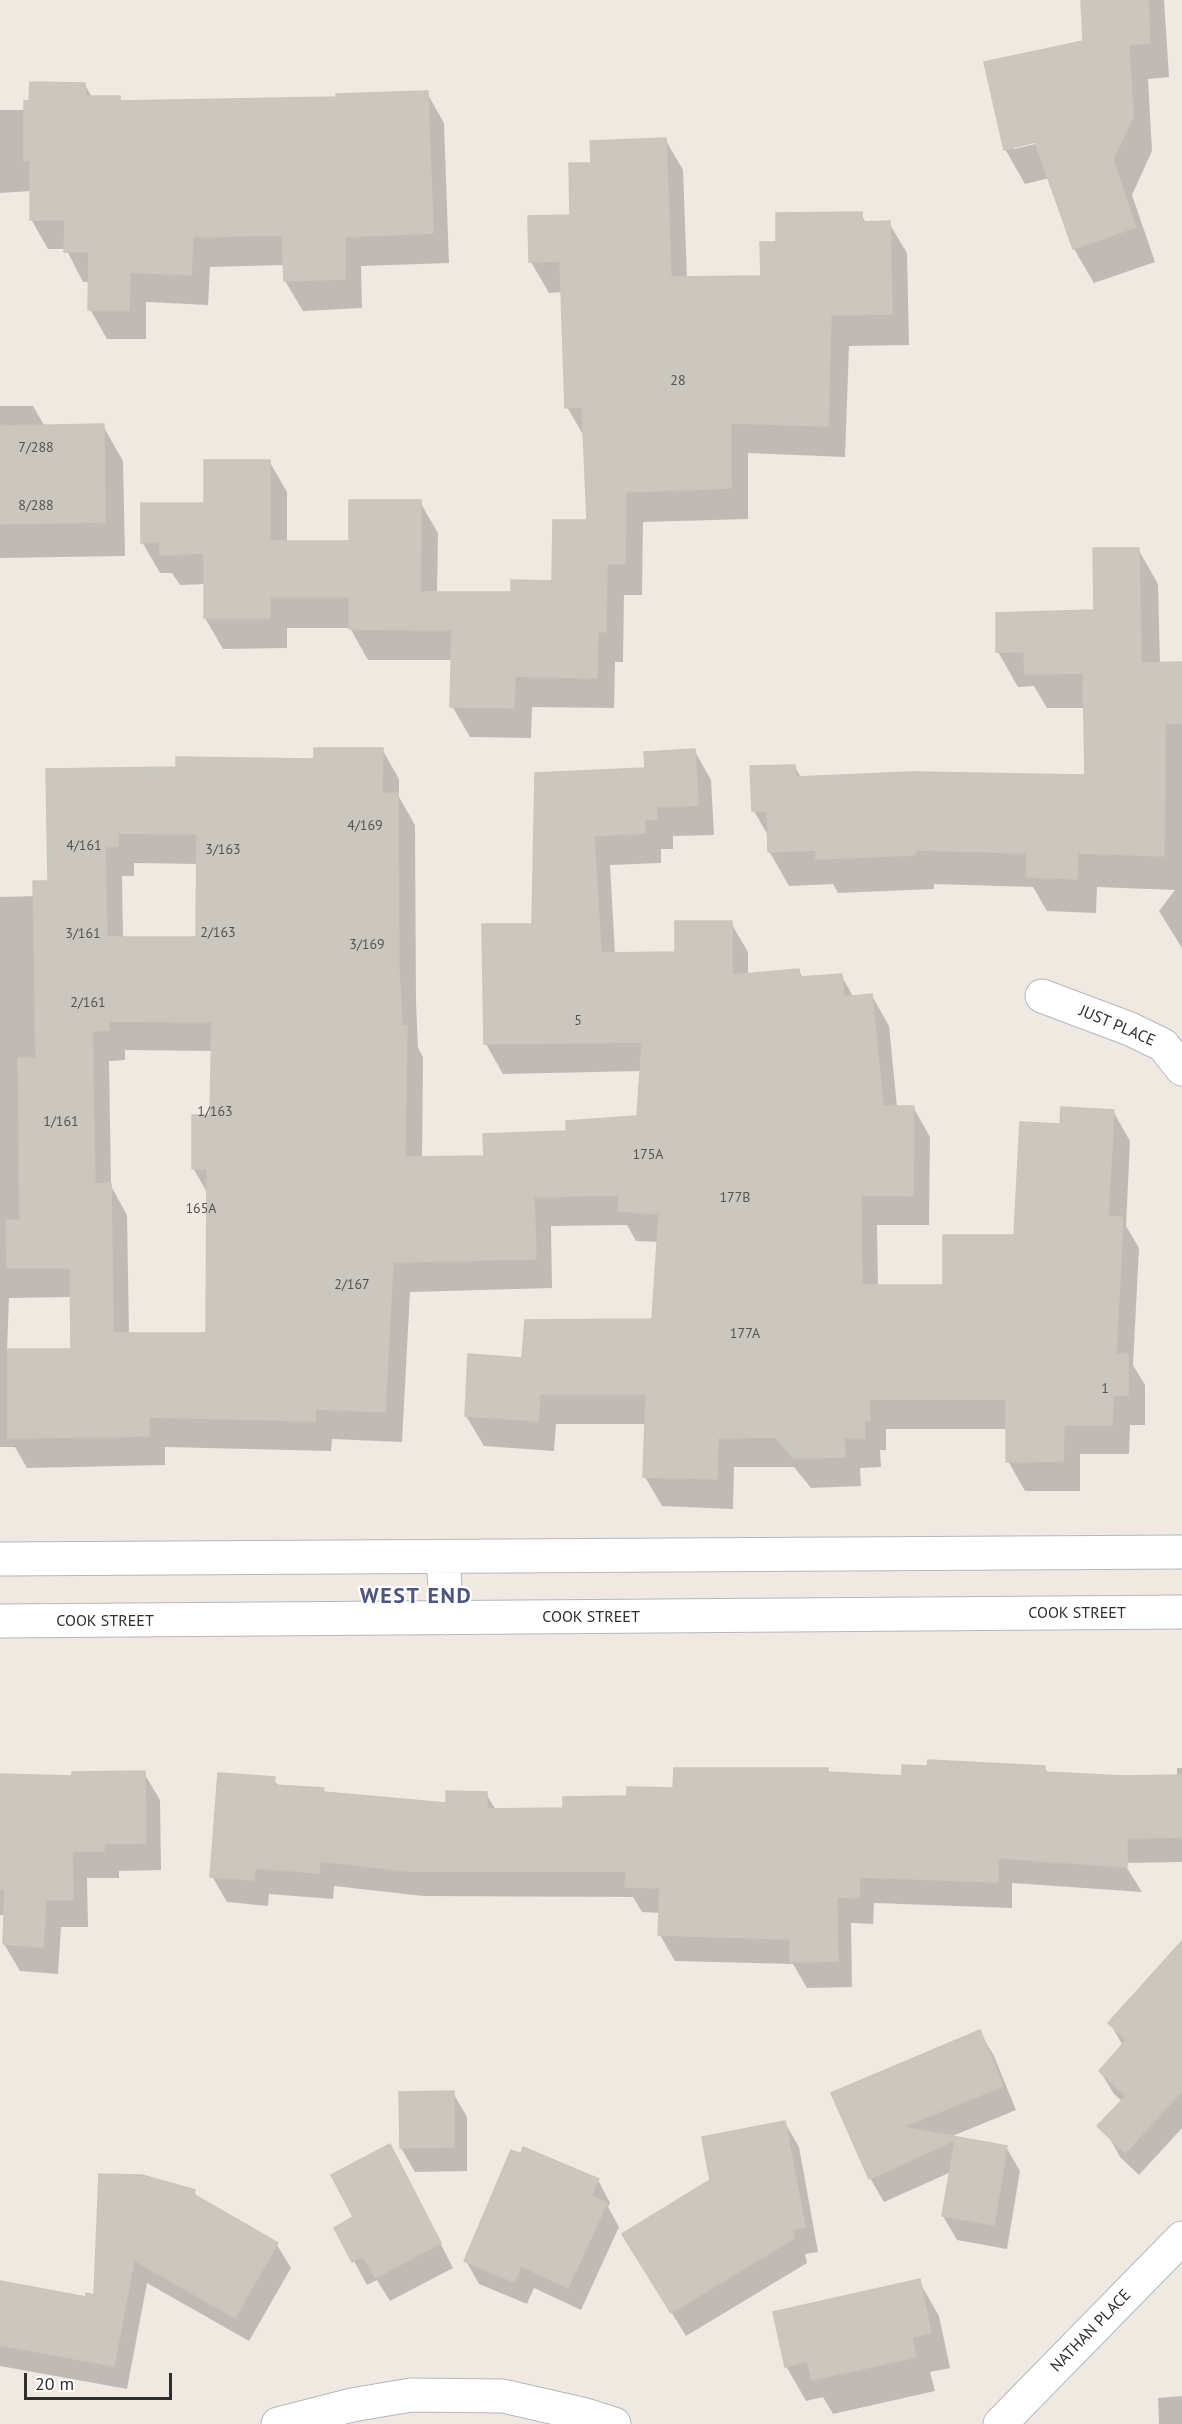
<!DOCTYPE html>
<style>
body{margin:0}
#map{position:relative;width:1182px;height:2424px;overflow:hidden;background:#efe9e1;font-family:"PT Sans",sans-serif}
canvas{display:block}
.scale{position:absolute;left:24px;top:2373px;width:148px;height:27px;box-sizing:border-box;border:3px solid #2e2e2e;border-top:0;padding-left:8px;font-size:18px;line-height:21px;white-space:nowrap;color:#2e2e2e;-webkit-text-stroke:4px #fff;paint-order:stroke}
</style>
<div id="map">
<canvas width="1182" height="2424"></canvas>
<div class="scale">20 m</div>
</div>
<script>
const g = document.querySelector('canvas').getContext('2d');
g.lineJoin = 'round';
function paint(path, color) {
  g.fillStyle = color;
  g.fill(path, 'evenodd');
}
function toPath(rows) {
  const path = new Path2D();
  for (const r of rows) {
    path.moveTo(r[0], r[1]);
    for (let i = 2; i < r.length; i += 2) path.lineTo(r[i], r[i + 1]);
  }
  return path;
}
function stroke(path, color, width, dash) {
  g.strokeStyle = color;
  g.lineWidth = width;
  g.lineCap = dash ? 'butt' : 'round';
  g.setLineDash(dash || []);
  g.stroke(path);
}
function label(font, color, halo, rows, align = 'center') {
  g.font = font + ' "PT Sans",sans-serif';
  g.lineWidth = 4.5;
  g.setLineDash([]);
  g.textBaseline = 'middle';
  g.strokeStyle = halo;
  g.fillStyle = color;
  for (const [text, x, y, turn = 0] of rows) {
    g.save();
    g.translate(x, y);
    g.rotate((+turn || 0) * Math.PI / 180);
    g.textAlign = isNaN(turn) ? turn : align;
    if (halo) g.strokeText(text, 0, 0);
    g.fillText(text, 0, 0);
    g.restore();
  }
}
paint(toPath([
 [1083,0,1164,0,1169,77,1148,79,1152,151,1132,195,1155,262,1094,283,1074,249,1049,178,1025,184,1005,149,1085,42],
 [1042,139,1043,142,1014,149,1014,146],
 [85,85,92,97,119,98,122,102,337,98,427,93,444,123,449,263,361,266,362,308,303,311,285,281,285,265,210,267,208,305,146,302,146,339,107,339,90,309,90,282,83,282,66,249,48,249,31,219,32,191,0,193,0,110,26,110],
 [665,139,683,170,687,278,762,278,778,244,861,214,866,223,889,223,907,253,909,345,849,346,845,457,748,453,748,519,643,522,642,595,624,595,623,662,615,662,614,708,532,707,531,738,470,737,452,706,453,660,368,660,350,628,287,628,287,648,223,649,205,618,205,584,180,585,172,573,160,573,142,542,269,461,287,492,287,543,351,543,420,502,438,533,437,593,512,594,554,583,588,522,585,438,567,407,563,292,549,293,531,262,572,217,592,164],
 [0,406,33,406,45,427,103,426,123,461,125,556,0,558],
 [1138,549,1158,584,1160,664,1182,664,1182,948,1159,911,1175,890,1097,887,1096,913,1047,911,1033,887,934,884,934,889,838,893,833,884,789,886,769,851,769,837,754,811,795,766,801,778,1087,777,1085,708,1047,708,1034,686,1018,687,998,652,1096,612],
 [382,749,399,779,399,797,415,825,416,1002,418,1048,423,1057,422,1158,485,1157,568,1133,638,1117,642,1071,503,1074,486,1044,533,925,536,775,647,770,694,750,711,780,714,835,673,836,673,849,661,849,661,863,610,865,615,954,677,953,731,923,748,952,748,975,799,971,803,979,841,975,854,998,872,996,889,1026,897,1107,913,1107,930,1137,929,1225,877,1225,878,1286,945,1286,1015,1237,1061,1126,1113,1111,1130,1141,1126,1226,1139,1248,1133,1365,1145,1385,1145,1425,1130,1425,1129,1454,1080,1454,1080,1491,1025,1491,1008,1461,1008,1429,886,1429,886,1450,880,1450,881,1467,860,1468,861,1486,811,1488,794,1467,734,1467,733,1509,662,1506,645,1477,646,1424,556,1424,554,1451,484,1446,466,1416,524,1360,654,1321,659,1242,636,1241,627,1225,551,1226,552,1288,410,1292,402,1442,332,1439,331,1451,165,1447,165,1465,27,1468,15,1447,0,1447,0,897,35,896,178,768,315,761],
 [134,863,198,864,197,939,123,938,122,876,134,876],
 [125,1050,213,1051,212,1117,193,1168,208,1194,207,1335,129,1334,127,1215,111,1186,109,1061,125,1060],
 [72,1297,73,1351,7,1351,9,1298],
 [1044,1767,1048,1773,1124,1778,1177,1777,1177,1768,1182,1768,1182,1862,1124,1863,1142,1892,1012,1883,1012,1908,874,1903,873,1924,851,1923,852,1987,807,1988,793,1964,675,1961,660,1935,661,1913,642,1912,633,1897,423,1896,334,1886,333,1899,269,1894,268,1906,227,1902,212,1876,274,1779,278,1786,323,1789,326,1794,447,1804,486,1794,496,1810,565,1809,675,1790,827,1770,830,1774,903,1777],
 [144,1773,160,1800,161,1870,119,1871,119,1878,87,1878,88,1927,61,1927,58,1974,20,1971,4,1944,5,1915,0,1915,0,1776,73,1778],
 [1182,1944,1182,2128,1139,2175,1120,2157,1107,2133,1123,2102,1114,2094,1100,2071,1123,2046,1110,2023],
 [980,2032,994,2056,1016,2110,950,2137,1006,2147,1020,2171,1007,2249,957,2240,943,2216,951,2172,884,2202,870,2178,833,2094],
 [453,2093,467,2117,467,2171,415,2172,401,2148],
 [785,2123,799,2147,818,2252,805,2254,807,2263,686,2336,638,2258,711,2181],
 [403,2170,453,2268,390,2301,377,2280,367,2285,336,2228,355,2218],
 [598,2180,610,2203,608,2207,619,2227,581,2310,534,2288,527,2304,479,2284,466,2261],
 [194,2191,198,2199,277,2245,291,2268,249,2341,147,2283,127,2389,0,2366,0,2283,88,2298,95,2296],
 [919,2281,939,2316,950,2368,930,2372,935,2391,833,2414,823,2397,806,2401,786,2366],
 [1182,2396,1182,2424,1159,2424,1158,2398]
]), '#0003');
const building = toPath([
 [1081,0,1148,0,1150,43,1129,45,1133,116,1113,160,1136,227,1073,249,1035,142,1004,150,984,62,1083,41,1081,0],
 [30,82,85,83,86,96,120,96,120,101,336,97,336,94,428,91,433,233,345,237,345,279,284,281,282,235,193,237,191,275,130,272,129,310,88,310,89,252,64,252,65,220,30,220,30,160,24,161,24,101,29,101,30,82],
 [666,138,671,277,761,276,760,242,776,242,776,213,862,212,862,222,890,221,892,314,831,315,828,426,731,423,731,488,626,492,625,564,607,564,606,632,598,631,597,678,515,676,514,708,450,707,452,630,349,629,349,597,270,597,270,618,204,618,204,553,160,555,160,542,141,543,141,503,204,503,204,460,270,460,270,541,349,541,349,500,421,500,420,592,511,592,511,580,552,581,553,520,587,520,582,407,565,408,560,261,529,262,528,216,570,215,569,163,591,163,590,141,666,138],
 [104,424,105,522,0,524,0,426,104,424],
 [1093,548,1139,548,1141,663,1182,662,1182,723,1165,724,1164,856,1078,853,1077,879,1026,877,1027,853,915,850,915,855,816,859,816,850,768,852,767,811,752,811,750,766,795,765,796,777,912,772,1085,775,1083,673,1025,674,1024,652,996,652,996,613,1094,610,1093,548],
 [314,748,383,748,382,794,398,793,399,971,402,1026,407,1026,405,1157,484,1156,483,1134,566,1131,566,1121,637,1116,642,1042,484,1044,482,924,532,924,535,773,645,768,644,752,695,749,698,805,656,807,657,819,644,820,645,833,594,836,601,953,675,952,675,921,732,921,732,975,799,969,800,977,842,974,844,997,872,994,883,1106,914,1106,913,1196,861,1195,862,1285,943,1285,943,1235,1014,1235,1020,1122,1060,1124,1061,1107,1114,1110,1108,1217,1123,1217,1116,1354,1128,1354,1128,1395,1113,1395,1112,1425,1064,1425,1063,1461,1006,1462,1006,1399,869,1399,870,1420,864,1420,865,1438,844,1438,845,1457,793,1458,775,1437,718,1438,717,1479,643,1477,646,1394,540,1394,538,1421,465,1416,468,1354,522,1358,525,1320,652,1319,659,1214,618,1211,619,1195,534,1197,536,1259,393,1262,385,1412,315,1409,315,1421,149,1417,149,1436,8,1438,8,1349,71,1349,70,1268,7,1268,6,1220,20,1220,18,1058,36,1058,33,881,48,881,46,769,176,767,176,757,314,759,314,748],
 [118,833,197,834,196,937,107,937,105,847,118,846,118,833],
 [109,1021,212,1022,210,1115,192,1115,192,1169,207,1169,206,1333,113,1333,111,1183,95,1184,92,1031,109,1030,109,1021],
 [928,1760,1045,1766,1044,1772,1124,1776,1182,1775,1182,1837,1127,1838,1127,1867,998,1858,998,1882,860,1877,859,1898,837,1897,838,1961,790,1962,790,1939,658,1935,660,1888,625,1887,626,1871,407,1871,320,1861,319,1873,255,1868,254,1880,210,1877,218,1773,275,1777,274,1785,324,1788,323,1792,446,1803,446,1791,487,1792,487,1809,563,1808,563,1797,627,1796,627,1787,673,1788,674,1768,828,1768,828,1772,902,1776,902,1765,927,1766,928,1760],
 [145,1771,146,1843,104,1844,104,1851,72,1851,73,1900,46,1900,43,1947,3,1944,5,1889,0,1889,0,1774,72,1776,72,1772,145,1771],
 [1182,1941,1182,2091,1125,2153,1097,2126,1126,2096,1099,2071,1126,2040,1108,2023,1182,1941],
 [980,2030,1003,2086,902,2127,1007,2146,994,2225,942,2216,955,2140,869,2179,831,2093,980,2030],
 [454,2091,454,2147,400,2148,399,2092,454,2091],
 [785,2121,805,2227,792,2230,794,2238,671,2313,622,2234,710,2180,702,2137,785,2121],
 [390,2144,441,2243,375,2278,363,2256,352,2262,334,2228,353,2217,331,2175,390,2144],
 [523,2147,599,2179,591,2196,607,2203,568,2288,521,2266,514,2282,464,2261,511,2150,521,2154,523,2147],
 [99,2174,142,2175,195,2190,193,2194,278,2243,235,2318,134,2260,114,2366,0,2345,0,2281,86,2297,86,2293,94,2295,99,2174],
 [920,2279,931,2333,912,2337,916,2357,812,2380,807,2361,785,2367,773,2312,920,2279]
]);
paint(building, '#cbc7bf');
stroke(building, '#cbc5ba', 1.5);
const minor = toPath([
 [1042,996,1130,1029,1163,1045,1182,1069],
 [443,1558,447,1618],
 [0,1559,1182,1552],
 [0,1621,1182,1612],
 [278,2424,352,2405,411,2395,503,2396,582,2414,614,2424],
 [1000,2424,1182,2238]
]);
stroke(minor, '#b4b7c1', 35);
stroke(minor, '#fff', 33);
label('14px', '#555452', null, [
 ["28",678,381],
 ["7/288",36,448],
 ["8/288",36,506],
 ["4/169",365,826],
 ["4/161",84,846],
 ["3/163",223,850],
 ["2/163",218,933],
 ["3/161",83,934],
 ["3/169",367,945],
 ["2/161",88,1003],
 ["5",578,1021],
 ["1/163",215,1112],
 ["1/161",61,1122],
 ["175A",648,1155],
 ["177B",735,1198],
 ["165A",201,1209],
 ["2/167",352,1285],
 ["177A",745,1334],
 ["1",1105,1389]
]);
label('16px', '#2e2e2e', '#fff', [
 ["JUST PLACE",1117,1026,23],
 ["COOK STREET",1077,1613],
 ["COOK STREET",591,1617],
 ["COOK STREET",105,1621],
 ["NATHAN PLACE",1091,2331,-46]
]);
g.letterSpacing = '1.5px';
label('bold 22px', '#4d5680', '#fff', [
 ["WEST END",416,1597]
]);
g.letterSpacing = '0px';
</script>
